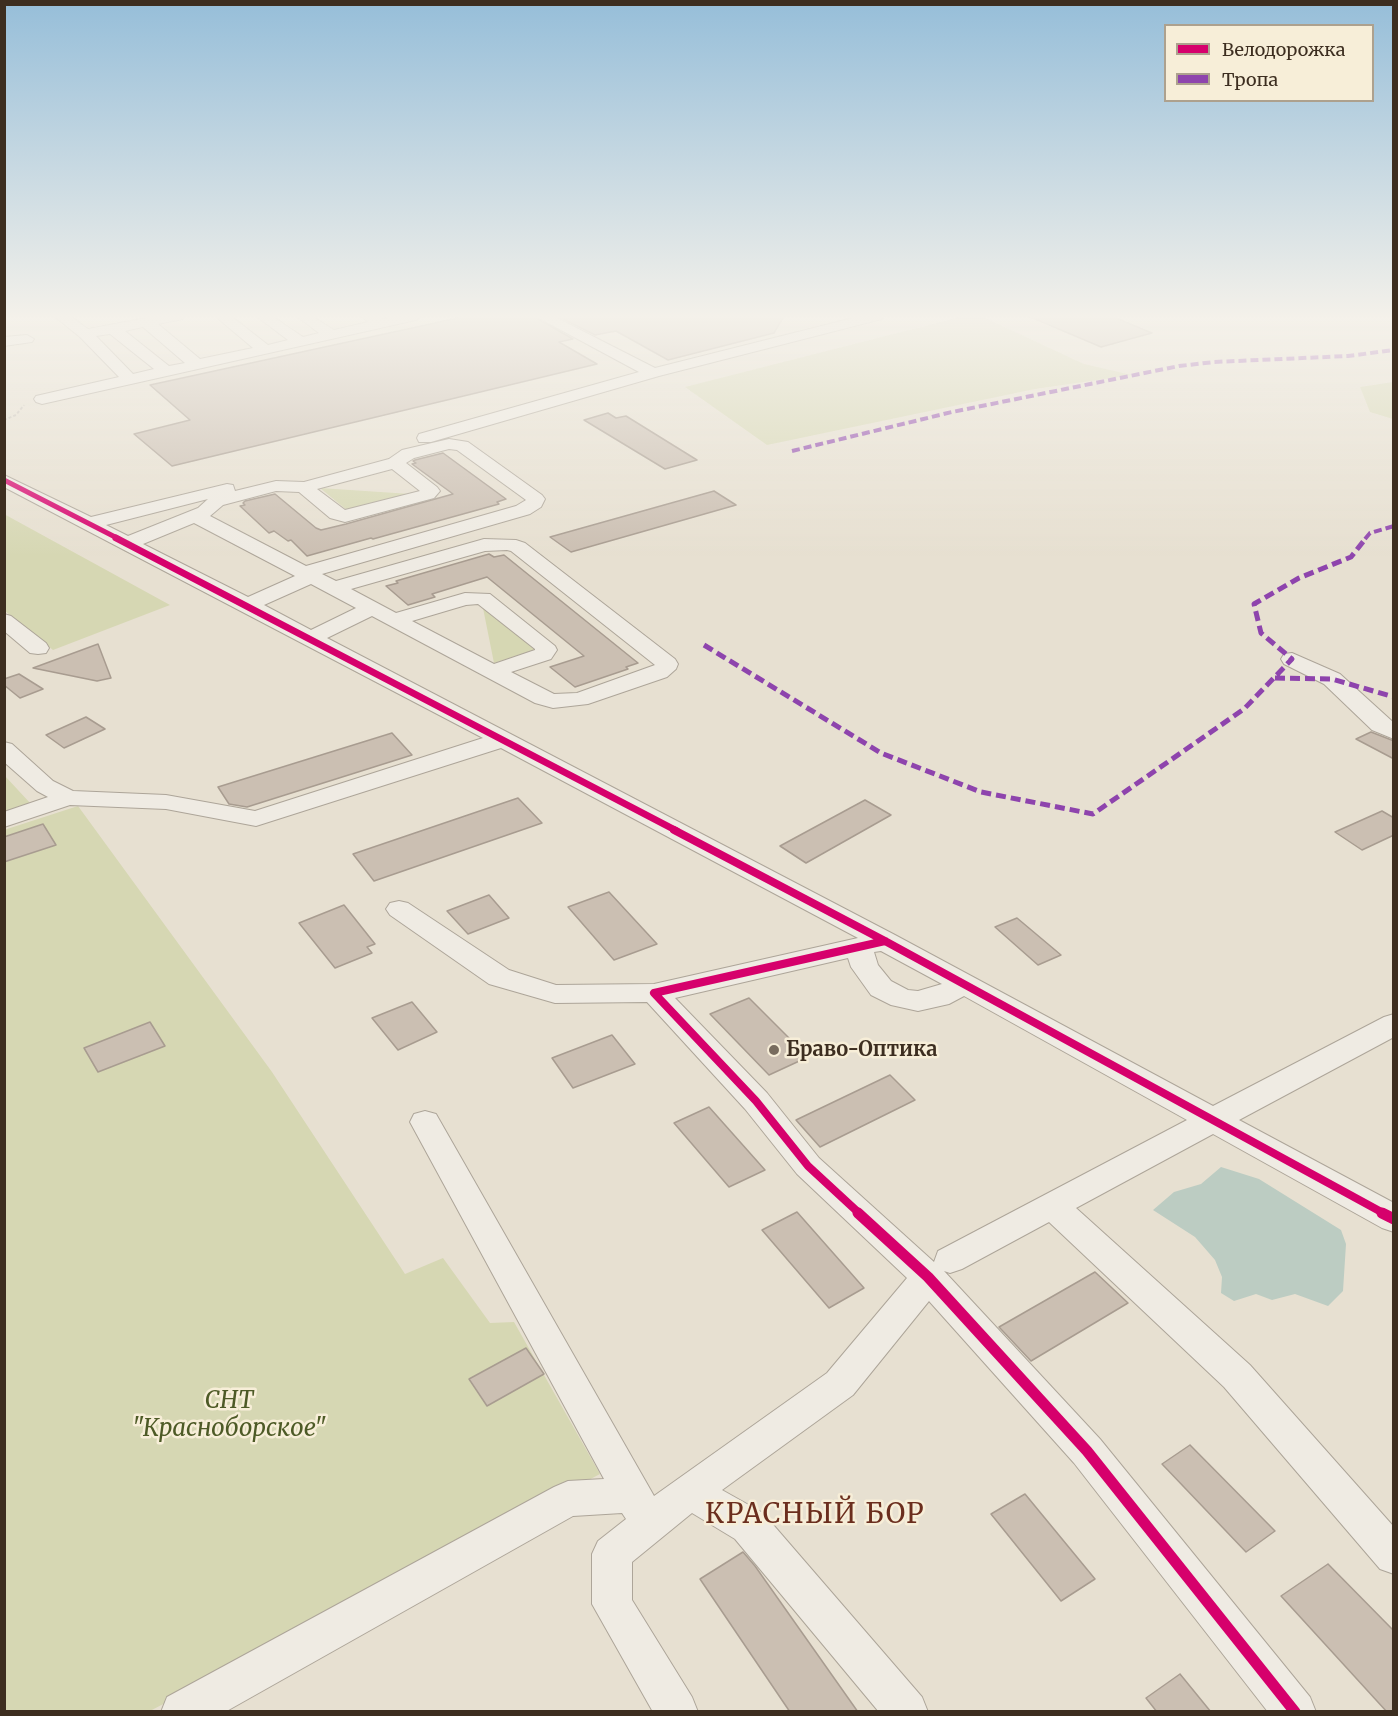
<!DOCTYPE html>
<meta charset="utf-8">
<style>
body{margin:0}
#map{position:relative;width:1398px;height:1716px;overflow:hidden;background:#e7e0d1;font-family:Merriweather,serif}
canvas{display:block}
.frame{position:absolute;inset:0;border:6px solid #3d2e20;pointer-events:none}
.legend{position:absolute;left:1164px;top:24px;width:210px;height:78px;box-sizing:border-box;background:#f7eed8;border:2px solid #ada18e;margin:0;padding:8px 10px;list-style:none;font-size:18px;color:#3d2e20}
.legend li{display:flex;align-items:center;gap:12px;height:30px}
.legend b{width:30px;border:2px solid #ada18e}
</style>
<div id="map">
<canvas width="1398" height="1716"></canvas>
<div class="frame"></div>
<ul class="legend">
<li><b style="height:8px;background:#d6006c"></b>Велодорожка</li>
<li><b style="height:8px;background:#8e44ad"></b>Тропа</li>
</ul>
</div>
<script>
const g = document.querySelector('canvas').getContext('2d');
g.lineJoin = 'round';
function paint(path, color) {
  g.fillStyle = color;
  g.fill(path, 'evenodd');
}
function toPath(rows) {
  const path = new Path2D();
  for (const r of rows) {
    path.moveTo(r[0], r[1]);
    for (let i = 2; i < r.length; i += 2) path.lineTo(r[i], r[i + 1]);
  }
  return path;
}
function stroke(path, color, width, dash) {
  g.strokeStyle = color;
  g.lineWidth = width;
  g.lineCap = dash ? 'butt' : 'round';
  g.setLineDash(dash || []);
  g.stroke(path);
}
function label(font, color, halo, rows, align = 'center') {
  g.font = font + ' Merriweather,serif';
  g.lineWidth = 5;
  g.setLineDash([]);
  g.textBaseline = 'middle';
  g.strokeStyle = halo;
  g.fillStyle = color;
  for (const [text, x, y, turn = 0] of rows) {
    g.save();
    g.translate(x, y);
    g.rotate((+turn || 0) * Math.PI / 180);
    g.textAlign = isNaN(turn) ? turn : align;
    if (halo) g.strokeText(text, 0, 0);
    g.fillText(text, 0, 0);
    g.restore();
  }
}
paint(toPath([
 [964,316,981,316,1084,364,1132,375,1035,389,767,445,685,387],
 [1393,382,1393,419,1370,412,1360,387],
 [320,488,411,494,348,511],
 [4,514,170,605,53,650,5,611],
 [482,603,537,649,494,663],
 [5,776,31,804,5,813],
 [78,806,272,1072,405,1274,443,1258,490,1323,514,1322,600,1474,150,1711,5,1711,4,830]
]), '#d6d7b3');
paint(toPath([
 [1221,1167,1259,1179,1341,1230,1346,1244,1343,1291,1328,1306,1295,1294,1272,1300,1256,1294,1234,1301,1221,1293,1222,1277,1215,1260,1195,1237,1153,1210,1174,1192,1201,1184]
]), '#bcccc2');
const building = toPath([
 [467,316,533,316,573,339,559,342,597,364,172,466,134,434,190,420,150,385,467,316],
 [557,316,784,316,774,333,668,360,616,331,595,335,557,316],
 [1028,316,1111,316,1152,333,1101,347,1028,316],
 [608,413,616,418,626,416,697,460,665,469,584,420,608,413],
 [443,453,506,499,497,502,499,504,373,539,371,538,307,556,291,540,288,541,274,531,269,533,240,506,245,505,243,503,245,501,275,494,316,528,321,530,346,524,453,494,412,464,416,463,413,461,415,460,443,453],
 [714,491,736,505,571,552,550,537,714,491],
 [489,554,494,557,504,555,638,663,626,667,628,669,575,687,550,667,584,656,487,577,432,594,435,597,408,605,386,586,398,583,396,581,489,554],
 [98,644,111,678,97,681,33,668,98,644],
 [19,674,43,689,20,698,4,685,4,679,19,674],
 [86,717,105,729,64,748,46,735,86,717],
 [1371,732,1394,741,1394,759,1356,739,1371,732],
 [392,733,412,755,247,807,229,804,218,787,392,733],
 [518,798,542,823,374,881,353,854,518,798],
 [865,800,891,815,806,863,780,846,865,800],
 [1382,811,1394,818,1394,835,1362,850,1335,832,1382,811],
 [43,824,56,845,4,862,4,837,43,824],
 [609,892,657,944,614,960,568,907,609,892],
 [489,895,509,918,468,934,447,911,489,895],
 [344,905,375,944,367,947,372,953,335,968,299,923,344,905],
 [1017,918,1061,955,1038,965,995,927,1017,918],
 [749,998,808,1057,769,1075,710,1014,749,998],
 [412,1002,437,1032,398,1050,372,1018,412,1002],
 [150,1022,165,1046,98,1072,84,1048,150,1022],
 [612,1035,635,1064,573,1088,552,1058,612,1035],
 [890,1075,915,1100,820,1147,796,1120,890,1075],
 [709,1107,765,1170,729,1187,674,1123,709,1107],
 [797,1212,864,1288,829,1308,762,1230,797,1212],
 [1095,1272,1128,1303,1031,1361,999,1327,1095,1272],
 [526,1348,544,1374,487,1406,469,1379,526,1348],
 [1190,1445,1275,1531,1246,1552,1162,1464,1190,1445],
 [1025,1494,1095,1579,1061,1601,991,1514,1025,1494],
 [743,1552,755,1566,858,1712,790,1712,700,1579,743,1552],
 [1328,1564,1394,1631,1394,1712,1387,1712,1281,1596,1328,1564],
 [1180,1674,1211,1712,1157,1712,1146,1698,1180,1674]
]);
paint(building, '#cbbfb2');
stroke(building, '#a89c90', 1.5);
const minor = toPath([
 [54,316,70,316,88,329,157,316,185,316,183,319,158,324,200,359,253,348,215,316,231,316,268,345,288,340,256,316,272,316,303,337,319,333,296,316,312,316,334,330,368,322,361,316,378,316,383,319,398,316,423,316,416,320,42,404,36,402,34,399,36,396,119,377,80,337,54,316],
 [143,327,185,363,169,366,125,331,143,327],
 [110,334,154,369,133,374,96,336,110,334],
 [535,316,553,316,655,368,861,316,884,316,882,319,659,376,431,442,419,442,417,438,419,434,639,372,535,316],
 [27,335,34,339,32,342,4,346,4,337,27,335],
 [449,439,468,442,542,495,545,499,541,507,530,514,322,574,336,581,484,539,516,540,525,543,675,659,678,664,676,669,667,677,588,704,553,708,535,703,372,616,327,638,895,935,1213,1106,1384,1017,1394,1014,1394,1037,1239,1120,1394,1203,1394,1232,1382,1228,1213,1134,1076,1208,1250,1365,1394,1527,1394,1574,1380,1569,1224,1387,1049,1222,962,1269,950,1273,944,1271,1100,1439,1310,1697,1316,1712,1268,1712,1074,1463,929,1301,853,1395,722,1490,763,1513,922,1697,928,1712,879,1712,735,1539,692,1513,632,1562,632,1600,692,1697,698,1712,653,1712,592,1604,592,1554,598,1541,626,1519,622,1513,573,1516,225,1712,161,1712,167,1697,554,1487,568,1481,604,1479,410,1122,414,1114,425,1111,436,1114,654,1496,827,1373,907,1278,797,1174,745,1109,647,1002,555,1003,489,984,390,915,386,909,390,903,399,901,408,903,509,970,556,985,654,984,858,938,501,748,256,826,166,809,70,805,4,827,4,812,48,797,37,791,4,762,4,742,12,744,53,781,73,791,166,795,255,811,483,738,4,487,4,475,91,517,227,484,233,485,235,491,276,481,304,482,389,459,402,450,449,439],
 [449,449,457,450,526,500,516,506,306,566,210,516,223,505,276,491,299,492,330,518,345,522,434,498,440,491,437,487,406,463,414,458,449,449],
 [392,469,420,491,345,510,317,489,392,469],
 [208,499,198,508,128,536,106,525,208,499],
 [194,523,295,576,248,597,143,544,194,523],
 [507,550,511,551,655,665,577,693,554,694,511,672,551,659,557,650,555,646,490,594,465,593,396,613,351,589,485,551,507,550],
 [311,584,356,608,311,630,264,605,311,584],
 [478,604,535,649,535,650,494,664,412,621,466,605,478,604],
 [881,951,942,984,918,991,908,990,891,981,878,965,874,952,881,951],
 [848,958,851,967,871,995,891,1005,918,1011,949,1004,964,996,1187,1120,938,1251,934,1262,819,1158,767,1093,675,998,848,958],
 [4,614,11,616,46,643,49,648,46,653,38,654,30,653,4,631,4,614],
 [1292,653,1340,674,1394,723,1394,739,1372,730,1324,684,1284,664,1281,659,1284,654,1292,653]
]);
stroke(minor, '#ada599', 2);
stroke(toPath([
 [4,420,16,415,24,405]
]), '#c8c2b9', 2, [3, 2]);
paint(minor, '#efebe3');
stroke(toPath([
 [792,451,952,412,1179,366,1214,362,1348,356,1394,350],
 [1365,539,1370,533,1394,526]
]), '#8e44ad', 4, [8, 4]);
stroke(toPath([
 [704,645,881,753,981,792,1093,814,1244,709,1292,659,1261,633,1254,604,1299,578,1351,557,1366,538],
 [1275,678,1332,679,1394,697]
]), '#8e44ad', 5, [10, 5]);
stroke(toPath([
 [4,480,119,539]
]), '#d6006c', 5);
stroke(toPath([
 [116,538,677,831]
]), '#d6006c', 7);
stroke(toPath([
 [674,830,885,941,1385,1214],
 [860,1214,808,1166,756,1101,654,993,885,941]
]), '#d6006c', 8);
stroke(toPath([
 [858,1213,928,1277,1087,1451,1295,1712],
 [1382,1213,1394,1219]
]), '#d6006c', 11);
const sky = g.createLinearGradient(0, 0, 0, 556);
sky.addColorStop(0, '#96bed9');
sky.addColorStop(0.57, '#f4f1ea');
sky.addColorStop(1, '#f4f1ea00');
g.fillStyle = sky;
g.fillRect(0, 0, 1398, 556);
for (const [x, y, r, color] of [
 [774,1050,6,"#786c5e"]
]) {
  const dot = new Path2D();
  dot.arc(x, y, r, 0, 2 * Math.PI);
  g.fillStyle = color;
  g.fill(dot);
  stroke(dot, '#f7eed8', 2);
}
label('bold 20px', '#3d2e20', '#f7eed8', [
 ["Браво-Оптика",786,1050]
], 'left');
label('italic 24px', '#4d5a26', '#f7eed8', [
 ["СНТ",229,1401],
 ["\"Красноборское\"",229,1429]
]);
g.letterSpacing = '1.5px';
label('27px', '#6b2e1e', '#f7eed8', [
 ["КРАСНЫЙ БОР",815,1515]
]);
g.letterSpacing = '0px';
</script>
